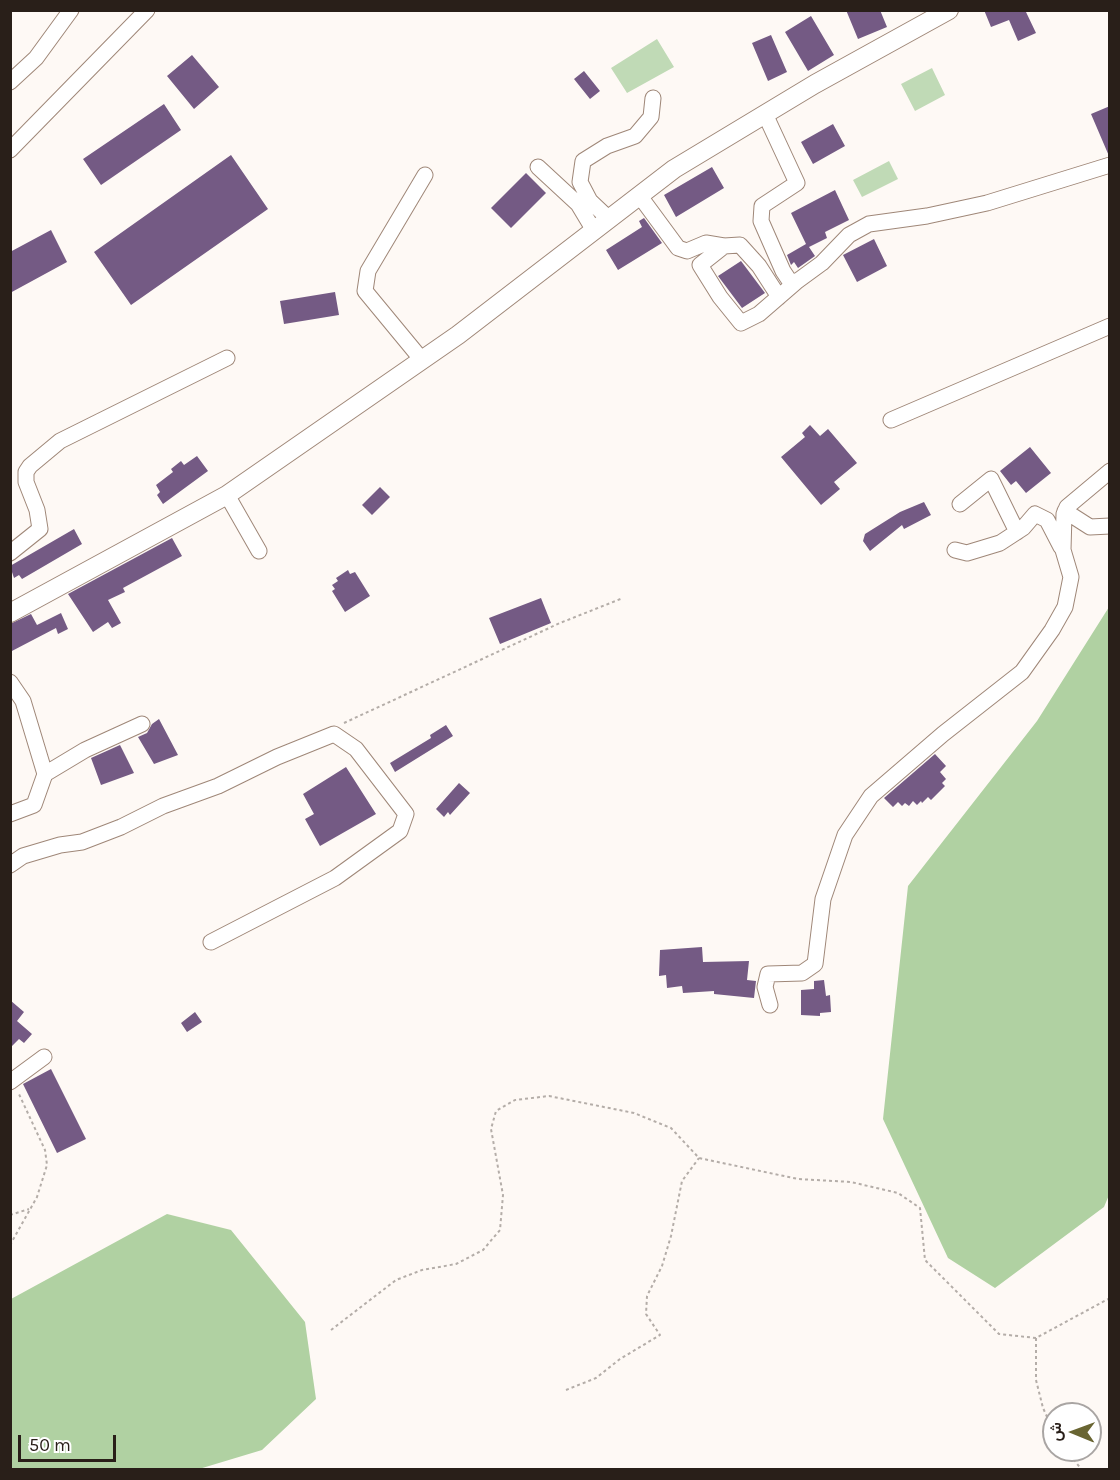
<!DOCTYPE html>
<meta charset="utf-8">
<style>
body{margin:0}
#map{position:relative;width:1120px;height:1480px;overflow:hidden;background:#fef9f5;font-family:Karla,Vazirmatn,sans-serif}
canvas{display:block}
.frame{position:absolute;inset:0;border:12px solid #291f19;pointer-events:none}
.north{position:absolute;left:1042px;top:1402px;width:60px;height:60px;box-sizing:border-box;background:#fff;border:2px solid #a9a5a3;border-radius:50%;rotate:271deg;font-size:16px;font-weight:700;line-height:24px;text-align:center;color:#291f19}
.north::after{content:'';display:block;margin:auto;width:21px;height:27px;background:#696532;clip-path:polygon(50% 0,100% 100%,50% 72%,0 100%)}
.scale{position:absolute;left:18px;top:1435px;width:98px;height:27px;box-sizing:border-box;border:3px solid #291f19;border-top:0;padding-left:8px;font-size:18px;line-height:21px;white-space:nowrap;color:#291f19;-webkit-text-stroke:4px #fff;paint-order:stroke}
</style>
<div id="map">
<canvas width="1120" height="1480"></canvas>
<div class="frame"></div>
<div class="north">ش</div>
<div class="scale">50 m</div>
</div>
<script>
const g = document.querySelector('canvas').getContext('2d');
g.lineJoin = 'round';
function paint(path, color) {
  g.fillStyle = color;
  g.fill(path, 'evenodd');
}
function toPath(rows) {
  const path = new Path2D();
  for (const r of rows) {
    path.moveTo(r[0], r[1]);
    for (let i = 2; i < r.length; i += 2) path.lineTo(r[i], r[i + 1]);
  }
  return path;
}
function stroke(path, color, width, dash) {
  g.strokeStyle = color;
  g.lineWidth = width;
  g.lineCap = dash ? 'butt' : 'round';
  g.setLineDash(dash || []);
  g.stroke(path);
}
paint(toPath([
 [657,39,674,67,627,93,611,68],
 [932,68,945,95,915,111,901,84],
 [889,161,898,179,862,197,853,180]
]), '#c0dab6');
paint(toPath([
 [1109,607,1109,1195,1104,1207,995,1288,948,1258,883,1119,908,886,1037,721],
 [167,1214,231,1230,305,1322,316,1399,262,1450,199,1469,11,1469,11,1299]
]), '#b0d1a2');
paint(toPath([
 [846,10,880,10,887,27,858,39],
 [984,10,1030,10,1026,12,1036,33,1018,41,1009,20,991,27],
 [811,16,834,55,808,71,785,32],
 [771,35,787,72,768,81,752,43],
 [192,55,219,87,194,109,167,76],
 [584,71,600,91,590,99,574,79],
 [164,104,181,130,101,185,83,159],
 [1110,106,1110,156,1109,156,1091,114],
 [833,124,845,146,813,164,801,142],
 [231,155,268,209,131,305,94,252],
 [712,167,724,188,676,217,664,195],
 [526,173,546,193,511,228,491,208],
 [835,190,849,220,825,232,827,238,809,247,815,256,798,268,794,262,791,265,787,255,806,244,791,213],
 [644,218,662,243,618,270,606,250,642,227,639,221],
 [51,230,67,262,10,293,10,252],
 [874,239,887,266,857,282,843,255],
 [741,261,765,293,742,308,718,276],
 [335,292,339,315,284,324,280,301],
 [810,425,820,436,828,429,857,463,834,482,840,489,821,505,781,457,805,437,802,433],
 [1030,447,1051,473,1026,493,1016,481,1011,485,1000,471],
 [197,456,208,471,163,504,157,495,160,492,156,485,173,472,171,469,181,461,184,465],
 [380,487,390,497,372,515,362,505],
 [924,502,931,515,904,529,902,525,870,551,863,541,865,534,900,512],
 [74,529,82,544,22,579,19,575,14,578,10,566],
 [172,538,182,556,123,588,125,592,108,600,121,623,112,628,108,622,93,632,68,594],
 [348,570,350,574,355,572,370,596,345,612,332,591,335,589,332,585,338,581,336,578],
 [541,598,551,623,500,644,489,618],
 [61,613,68,629,58,634,56,628,10,652,10,624,31,614,37,625],
 [159,719,178,755,154,764,138,737,147,733,152,724],
 [446,725,453,736,395,772,390,763,431,738,430,735],
 [120,745,134,773,101,785,91,758],
 [935,754,946,766,940,772,946,779,942,783,945,786,931,800,928,797,922,803,921,801,917,805,913,801,909,806,905,803,902,806,898,802,893,807,884,798],
 [346,767,376,814,320,846,305,819,314,814,303,794],
 [459,783,470,793,450,815,448,812,444,817,436,809],
 [702,947,703,962,749,961,747,980,756,981,754,998,714,994,714,991,683,993,682,986,667,988,666,975,659,976,660,950],
 [824,980,826,996,830,995,831,1012,820,1013,820,1016,801,1015,801,990,814,989,814,981],
 [10,1000,24,1012,17,1021,32,1034,24,1043,19,1039,10,1048],
 [195,1012,202,1022,187,1032,181,1023],
 [51,1069,86,1139,57,1153,23,1084]
]), '#745a84');
const minor = toPath([
 [10,82,36,58,71,10],
 [765,114,797,183,762,206,761,221,783,271,789,280,796,282,822,263,849,235,869,224,927,216,987,203,1110,165],
 [10,150,147,10],
 [538,167,578,204,593,229],
 [639,195,678,248,687,251,706,243,724,246],
 [608,218,590,201,580,182,583,161,607,146,635,136,651,117,653,98],
 [779,297,759,266,740,245,724,246,700,265,720,297,741,323,759,314,796,282],
 [422,360,365,291,368,271,425,175],
 [891,420,1110,326],
 [227,495,259,551],
 [960,504,991,479,1017,532],
 [1065,511,1090,527,1110,526],
 [955,550,967,553,1000,543,1023,528,1035,514,1047,520,1061,547],
 [10,553,40,529,37,510,26,482,26,472,30,466,60,441,227,358],
 [10,682,23,701,45,774,34,805,10,814],
 [45,774,85,750,142,724],
 [10,865,23,856,60,845,82,842,121,827,163,806,218,786,277,757,334,734,356,749,406,814,400,831,335,878,211,942],
 [770,1005,765,987,768,974,802,973,815,964,823,899,845,835,871,796,943,734,1022,672,1052,630,1065,607,1071,577,1063,550,1064,514,1067,507,1110,471],
 [10,1082,44,1057]
]);
const major = toPath([
 [10,613,227,495,458,335,674,169,815,84,949,10]
]);
stroke(minor, '#9f8778', 17);
stroke(major, '#9f8778', 20);
stroke(toPath([
 [344,723,560,623,623,598],
 [10,1215,29,1209],
 [10,1245,37,1197,47,1165,45,1150,18,1092],
 [331,1330,396,1280,422,1270,456,1264,483,1250,500,1230,503,1195,491,1129,496,1111,515,1100,549,1096,634,1113,671,1128,699,1158,798,1179,851,1182,898,1193,920,1208,925,1260,999,1334,1036,1338,1110,1298],
 [1036,1338,1036,1380,1043,1408,1054,1432],
 [566,1390,596,1378,620,1359,660,1335,646,1314,647,1296,662,1266,671,1236,682,1181,699,1158],
 [1066,1450,1082,1470]
]), '#b4ada8', 2, [3, 3]);
stroke(minor, '#fff', 15);
stroke(major, '#fff', 18);
</script>
